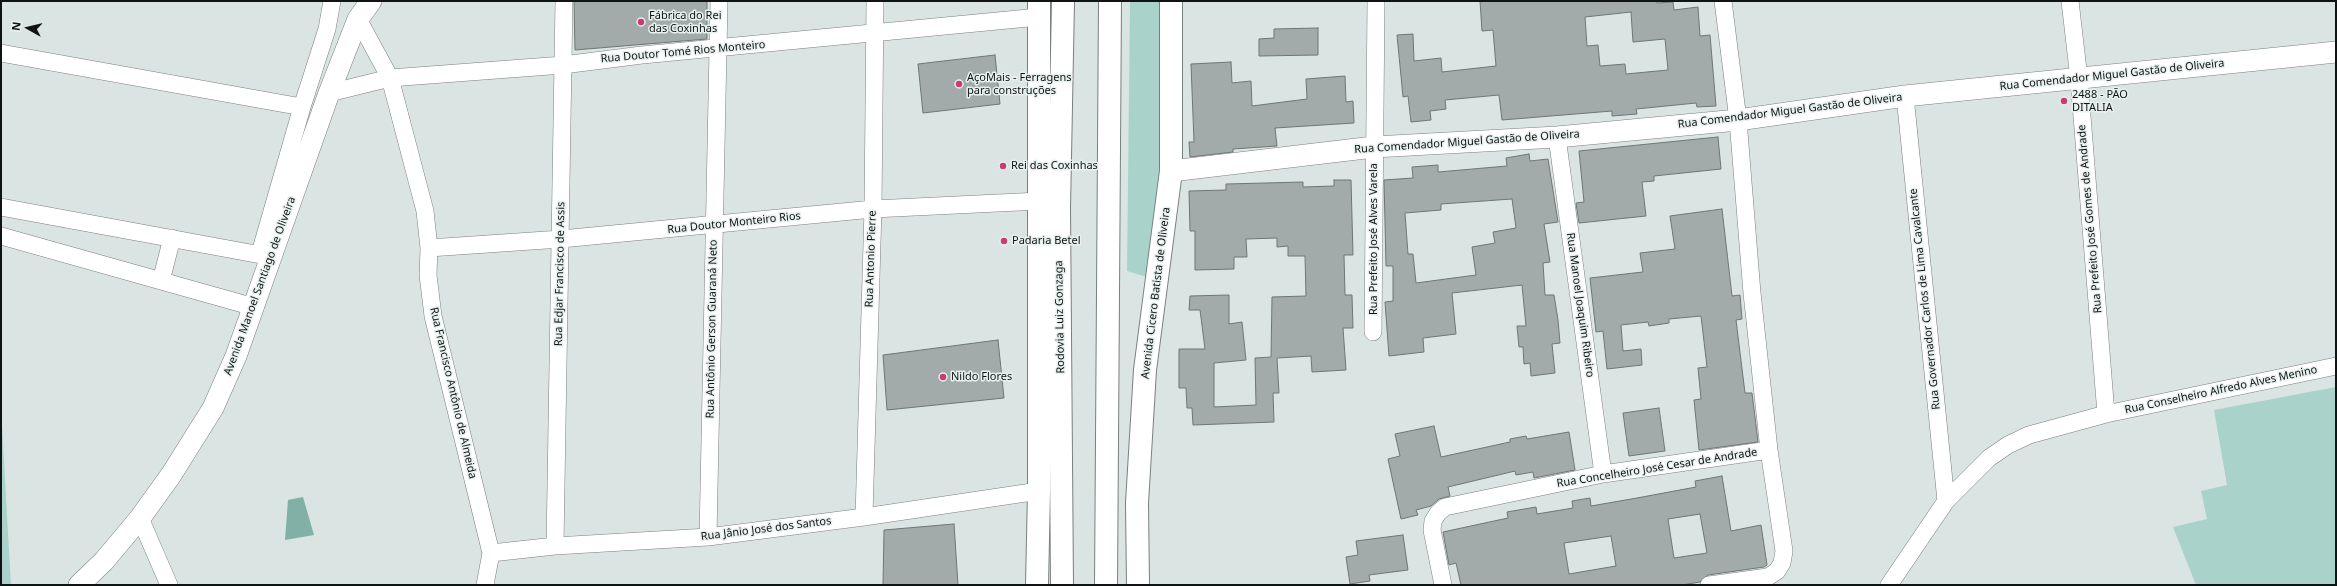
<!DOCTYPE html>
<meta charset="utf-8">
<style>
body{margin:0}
#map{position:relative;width:2337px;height:586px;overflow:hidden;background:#dae4e2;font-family:"Noto Sans",sans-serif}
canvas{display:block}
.frame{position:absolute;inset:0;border:2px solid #101313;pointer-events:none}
.north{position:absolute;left:8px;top:8px;width:40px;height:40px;-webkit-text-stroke:3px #e8f1ef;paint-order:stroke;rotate:278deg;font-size:11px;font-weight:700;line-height:16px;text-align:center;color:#101313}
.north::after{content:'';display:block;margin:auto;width:14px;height:18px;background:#101313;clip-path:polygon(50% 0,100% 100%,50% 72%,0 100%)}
</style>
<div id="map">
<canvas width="2337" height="586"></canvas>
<div class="frame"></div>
<div class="north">N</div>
</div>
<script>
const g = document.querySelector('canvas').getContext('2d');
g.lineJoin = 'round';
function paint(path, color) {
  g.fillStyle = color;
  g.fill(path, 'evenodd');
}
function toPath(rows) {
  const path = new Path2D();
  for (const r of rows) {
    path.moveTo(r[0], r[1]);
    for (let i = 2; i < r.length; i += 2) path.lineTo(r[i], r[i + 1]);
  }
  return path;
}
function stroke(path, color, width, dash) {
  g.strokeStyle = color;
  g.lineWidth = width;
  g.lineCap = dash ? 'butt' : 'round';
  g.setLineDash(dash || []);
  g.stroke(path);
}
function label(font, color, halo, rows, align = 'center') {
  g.font = font + ' "Noto Sans",sans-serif';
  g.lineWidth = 3;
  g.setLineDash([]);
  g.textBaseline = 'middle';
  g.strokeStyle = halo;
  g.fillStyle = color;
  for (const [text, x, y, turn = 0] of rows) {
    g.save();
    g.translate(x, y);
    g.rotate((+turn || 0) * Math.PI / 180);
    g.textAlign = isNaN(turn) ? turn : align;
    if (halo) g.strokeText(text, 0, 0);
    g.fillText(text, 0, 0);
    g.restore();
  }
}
paint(toPath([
 [1130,1,1161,1,1160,281,1127,271],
 [2336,387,2336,585,2196,585,2173,527,2207,519,2201,491,2227,485,2214,410],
 [1,406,6,498,11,585,1,585]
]), '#a9d3ca');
paint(toPath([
 [303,497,314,535,285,540,288,500]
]), '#80b0a6');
const building = toPath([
 [574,1,707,1,707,39,575,50,574,1],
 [1480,1,1657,1,1657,3,1673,2,1674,10,1698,7,1700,36,1710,35,1716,106,1697,107,1696,103,1636,109,1637,114,1612,116,1612,111,1502,120,1499,95,1445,100,1446,109,1430,111,1431,120,1411,122,1408,96,1403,97,1397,35,1413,34,1414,61,1441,58,1442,72,1496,66,1493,30,1482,31,1480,1],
 [1631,12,1633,42,1665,39,1668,70,1626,74,1625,64,1600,66,1598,45,1587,46,1585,17,1631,12],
 [1318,28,1318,55,1259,56,1259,39,1274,38,1274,29,1318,28],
 [995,55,1000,104,923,113,918,64,995,55],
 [1231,62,1232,83,1251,81,1252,106,1307,99,1306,79,1345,76,1346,102,1353,101,1354,123,1275,128,1277,146,1233,149,1233,152,1190,157,1189,142,1194,142,1191,64,1231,62],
 [1718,137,1721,169,1654,176,1654,181,1642,182,1646,216,1579,223,1576,203,1584,202,1579,151,1718,137],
 [1529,154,1530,161,1548,159,1558,222,1544,224,1550,262,1543,263,1545,295,1554,295,1558,320,1560,343,1552,344,1555,373,1531,376,1530,363,1524,364,1523,347,1519,347,1517,326,1526,326,1522,285,1452,293,1456,334,1423,338,1424,352,1389,356,1385,302,1393,301,1393,266,1386,266,1384,180,1413,178,1412,167,1438,165,1438,172,1507,166,1506,158,1529,154],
 [1512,199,1516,228,1493,232,1495,243,1472,247,1476,275,1416,283,1413,254,1408,254,1405,213,1441,210,1441,204,1512,199],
 [1334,180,1351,180,1353,255,1344,255,1345,295,1352,295,1353,328,1343,328,1346,370,1312,372,1311,356,1277,358,1279,393,1273,393,1274,422,1193,425,1192,408,1187,408,1186,388,1179,388,1179,349,1205,349,1200,310,1189,310,1190,296,1229,295,1229,324,1242,322,1246,360,1214,363,1214,407,1256,405,1255,358,1271,357,1272,297,1306,296,1305,256,1288,256,1288,246,1277,247,1277,238,1246,239,1247,257,1234,257,1234,269,1195,270,1195,231,1190,231,1189,191,1226,190,1226,184,1303,182,1303,187,1334,186,1334,180],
 [1722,209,1732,296,1740,295,1742,319,1736,320,1745,393,1752,393,1758,442,1699,450,1694,400,1701,399,1698,368,1707,367,1701,316,1669,319,1669,323,1649,326,1648,322,1621,325,1623,351,1641,349,1642,365,1607,369,1603,331,1596,332,1590,278,1643,272,1640,253,1675,249,1670,216,1722,209],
 [998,340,1004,398,887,410,883,355,998,340],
 [1659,408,1665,451,1629,456,1623,413,1659,408],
 [1434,426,1441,457,1510,442,1510,439,1526,436,1527,439,1569,432,1575,470,1534,478,1533,472,1516,475,1515,471,1448,487,1450,496,1439,499,1431,506,1416,510,1418,515,1401,519,1388,459,1400,456,1395,434,1434,426],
 [1722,476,1731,531,1761,525,1767,565,1764,567,1708,575,1700,582,1682,585,1461,585,1456,563,1449,565,1443,532,1508,518,1507,512,1536,507,1537,514,1573,508,1572,501,1590,498,1591,506,1637,498,1696,487,1695,481,1722,476],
 [1700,514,1707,553,1674,558,1668,519,1700,514],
 [1611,536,1616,566,1569,574,1564,543,1611,536],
 [954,524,958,585,883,585,884,530,954,524],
 [1403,535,1408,570,1369,575,1370,581,1350,584,1346,557,1358,555,1356,541,1403,535]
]);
paint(building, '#a2aba9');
stroke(building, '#6d7674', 1);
const minor = toPath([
 [2070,1,2079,79,2106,414],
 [358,19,390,78,425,211,429,248,428,275,433,316,491,553,485,585],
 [1,53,302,107],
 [329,93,390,78,563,65,642,55,1039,17],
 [1905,96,1946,501],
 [1557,137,1603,474],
 [1,207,272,257],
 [1,236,254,307],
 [429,248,561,239,873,209,1040,201],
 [260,253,302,107,327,29,332,1],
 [161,281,172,238],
 [1373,332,1376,1],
 [864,517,873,209,875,1],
 [140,518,169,585],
 [708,537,719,1],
 [555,546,564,1],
 [491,553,555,546,708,537,864,517,1039,491],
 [1443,585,1432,530,1433,521,1438,513,1445,507,1603,474,1769,450],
 [1709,585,1768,577,1777,571,1782,563,1784,551,1769,450,1752,293,1738,120,1723,1],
 [1889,585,1946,501,1989,458,2008,445,2029,435,2106,414,2336,366]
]);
const tertiary = toPath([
 [1171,171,1374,147,1557,137,1738,120,1905,96,2336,52],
 [79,585,104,561,140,518,171,475,213,408,236,356,329,93,358,19,371,1]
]);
const secondary = toPath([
 [1037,585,1039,491,1039,1],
 [1138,585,1137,503,1145,370,1171,171,1171,1]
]);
const trunk = toPath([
 [1062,585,1059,209,1063,1],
 [1106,585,1110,1]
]);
stroke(minor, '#78807e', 18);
stroke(tertiary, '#78807e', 22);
stroke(secondary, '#78807e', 24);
stroke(trunk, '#78807e', 24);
stroke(minor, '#fff', 17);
stroke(tertiary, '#fff', 21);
stroke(secondary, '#fff', 22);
stroke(trunk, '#fff', 22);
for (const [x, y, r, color] of [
 [641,22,4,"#c73d73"],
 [959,84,4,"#c73d73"],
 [2064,101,4,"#c73d73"],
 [1003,166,4,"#c73d73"],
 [1004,241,4,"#c73d73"],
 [943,377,4,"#c73d73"]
]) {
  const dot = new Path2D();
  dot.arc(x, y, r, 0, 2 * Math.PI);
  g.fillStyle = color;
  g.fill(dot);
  stroke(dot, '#e8f1ef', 1.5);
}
label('11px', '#101313', '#e8f1ef', [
 ["Fábrica do Rei",649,16],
 ["das Coxinhas",649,29],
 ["AçoMais - Ferragens",967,78],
 ["para construções",967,91],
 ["2488 - PÃO",2072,95],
 ["DITALIA",2072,108],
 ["Rei das Coxinhas",1011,166],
 ["Padaria Betel",1012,241],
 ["Nildo Flores",951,377]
], 'left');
label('11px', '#101313', '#e8f1ef', [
 ["Rua Doutor Tomé Rios Monteiro",683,52,-5],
 ["Rua Comendador Miguel Gastão de Oliveira",2112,75,-6],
 ["Rua Comendador Miguel Gastão de Oliveira",1790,111,-7],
 ["Rua Comendador Miguel Gastão de Oliveira",1467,142,-4],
 ["Rua Prefeito José Gomes de Andrade",2090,219,-95],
 ["Rua Doutor Monteiro Rios",734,223,-6],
 ["Rua Prefeito José Alves Varela",1374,239,-90],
 ["Rua Antonio Pierre",871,259,-88],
 ["Rua Edjar Francisco de Assis",560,274,-89],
 ["Avenida Manoel Santiago de Oliveira",260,286,-70],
 ["Avenida Cicero Batista de Oliveira",1156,293,-83],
 ["Rua Governador Carlos de Lima Cavalcante",1925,299,-96],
 ["Rua Manoel Joaquim Ribeiro",1580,305,82],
 ["Rodovia Luiz Gonzaga",1060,317,-91],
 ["Rua Antônio Gerson Guaraná Neto",712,329,-89],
 ["Rua Conselheiro Alfredo Alves Menino",2221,390,-12],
 ["Rua Francisco Antônio de Almeida",453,393,77],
 ["Rua Concelheiro José Cesar de Andrade",1657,468,-9],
 ["Rua Jânio José dos Santos",766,529,-7]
]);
</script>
